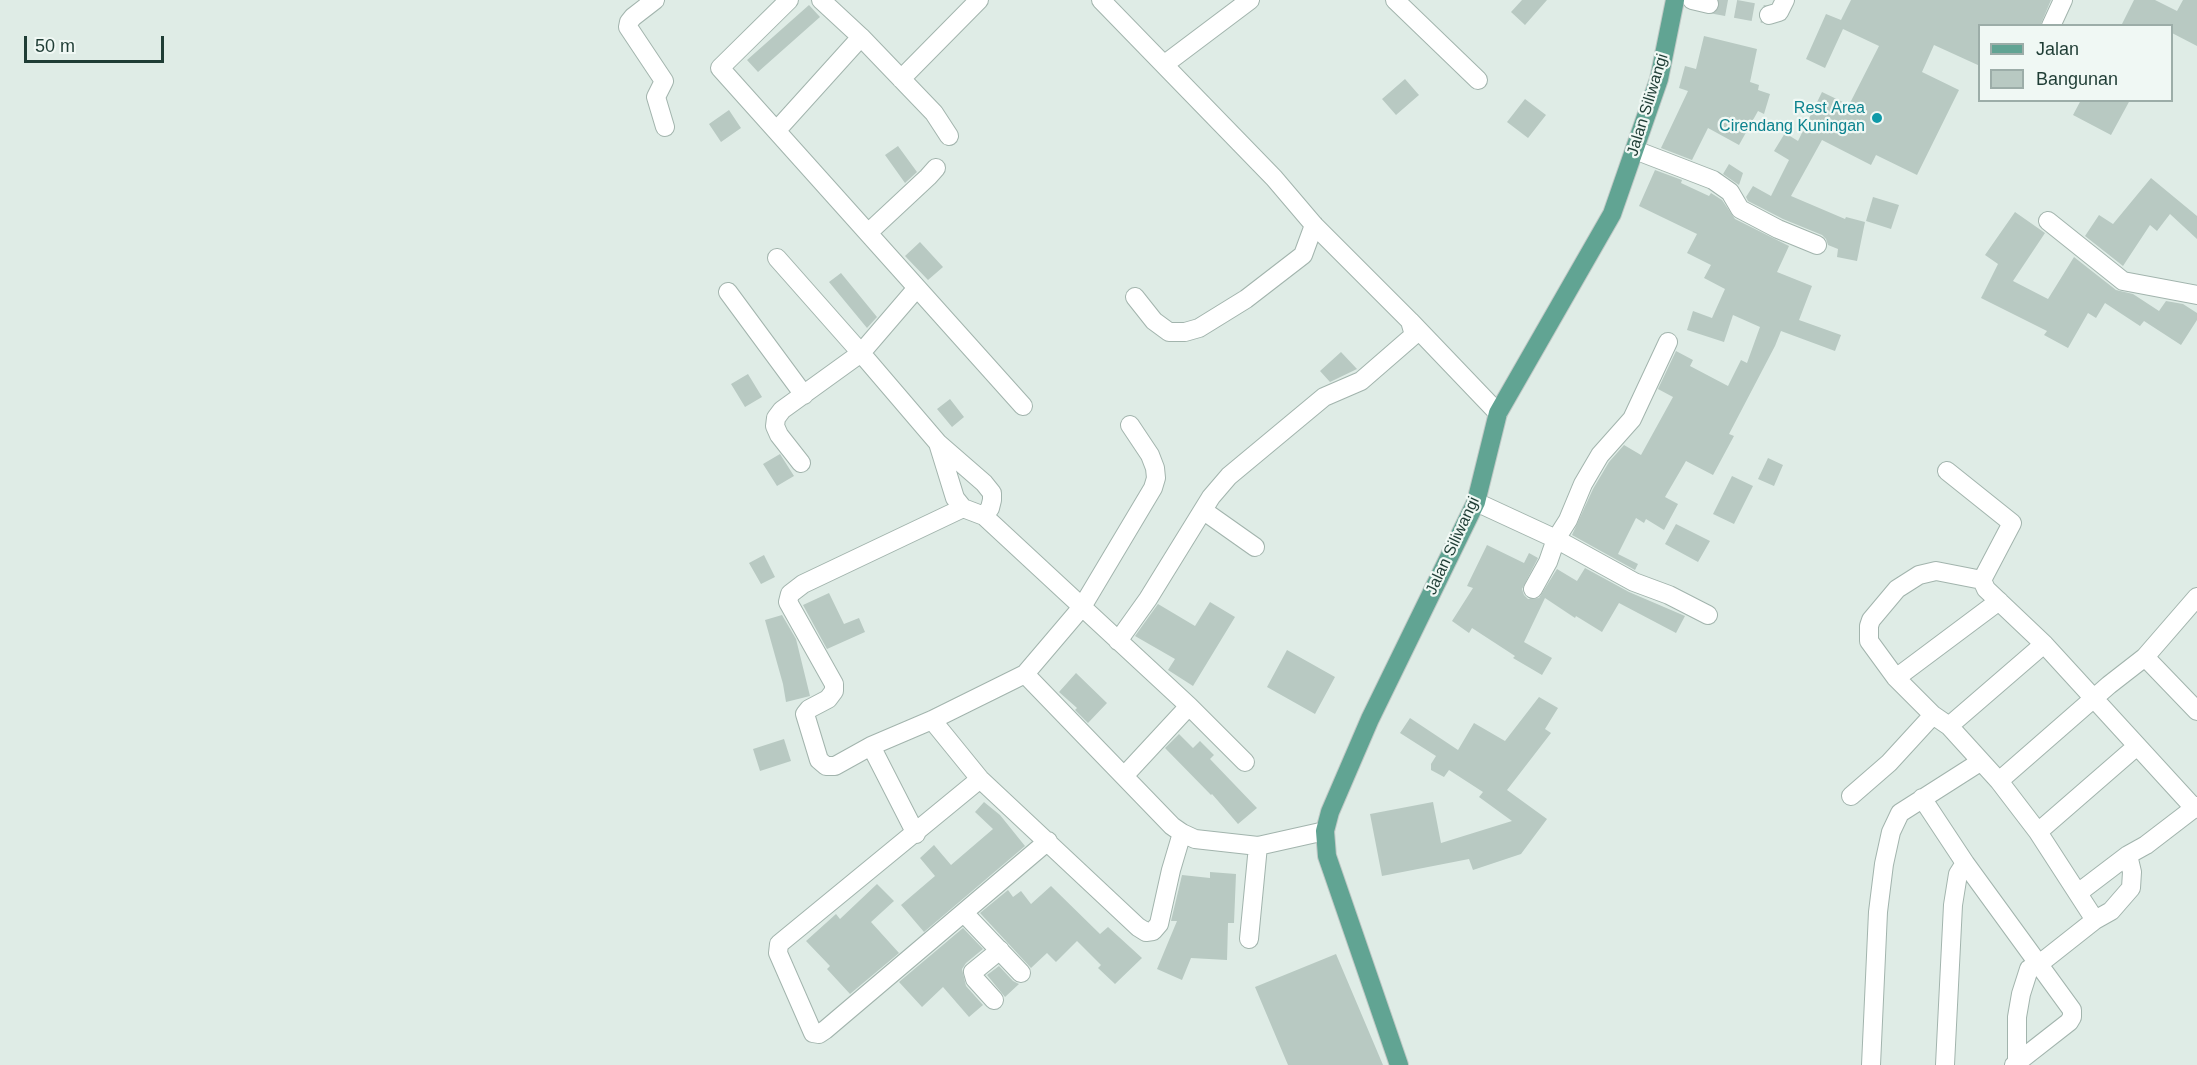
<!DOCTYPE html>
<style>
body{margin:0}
#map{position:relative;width:2197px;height:1065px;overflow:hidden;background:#dfece6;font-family:Helvetica,sans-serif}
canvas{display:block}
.legend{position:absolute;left:1978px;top:24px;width:195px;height:78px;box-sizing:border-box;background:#f0f8f4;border:2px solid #9cada8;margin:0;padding:8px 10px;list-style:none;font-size:18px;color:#1f3d35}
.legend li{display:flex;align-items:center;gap:12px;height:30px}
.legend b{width:30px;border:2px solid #9cada8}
.scale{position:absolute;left:24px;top:36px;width:140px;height:27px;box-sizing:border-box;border:3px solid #1f3d35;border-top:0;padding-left:8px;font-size:18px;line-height:21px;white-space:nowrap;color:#1f3d35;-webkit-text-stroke:4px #f0f8f4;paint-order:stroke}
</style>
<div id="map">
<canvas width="2197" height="1065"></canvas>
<ul class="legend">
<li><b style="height:8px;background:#61a493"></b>Jalan</li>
<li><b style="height:16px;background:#b8c9c2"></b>Bangunan</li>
</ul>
<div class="scale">50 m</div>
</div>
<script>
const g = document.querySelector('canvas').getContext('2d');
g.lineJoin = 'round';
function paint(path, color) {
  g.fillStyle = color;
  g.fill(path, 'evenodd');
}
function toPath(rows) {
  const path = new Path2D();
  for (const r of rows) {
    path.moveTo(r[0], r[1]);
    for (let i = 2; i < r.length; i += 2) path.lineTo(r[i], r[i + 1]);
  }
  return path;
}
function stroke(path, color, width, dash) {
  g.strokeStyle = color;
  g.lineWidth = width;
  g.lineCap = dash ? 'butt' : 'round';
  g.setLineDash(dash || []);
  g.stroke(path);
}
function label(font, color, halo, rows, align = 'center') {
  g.font = font + ' Helvetica,sans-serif';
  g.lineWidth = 4.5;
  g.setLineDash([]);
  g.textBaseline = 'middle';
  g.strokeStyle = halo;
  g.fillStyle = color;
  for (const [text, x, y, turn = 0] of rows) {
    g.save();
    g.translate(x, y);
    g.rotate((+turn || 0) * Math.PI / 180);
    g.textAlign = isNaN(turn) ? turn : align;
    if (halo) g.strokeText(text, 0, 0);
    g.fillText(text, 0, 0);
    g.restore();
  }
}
paint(toPath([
 [1522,0,1547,0,1525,25,1511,12],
 [1851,0,2051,0,2040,26,1980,26,1980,66,1934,45,1922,72,1959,90,1917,175,1876,155,1871,165,1822,140,1791,196,1845,219,1846,217,1865,222,1857,261,1837,257,1838,249,1828,245,1826,239,1822,235,1783,219,1748,201,1746,197,1753,186,1771,196,1789,160,1774,151,1785,133,1798,141,1822,92,1849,105,1879,46,1843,29,1825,68,1806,59,1826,14,1841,20],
 [2134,0,2155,0,2177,11,2183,0,2197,0,2197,46,2172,33,2172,26,2121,26],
 [809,5,820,17,758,72,747,60],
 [1704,36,1757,49,1750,82,1759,85,1758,90,1770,94,1764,114,1758,111,1739,145,1708,128,1692,160,1661,148,1688,91,1679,88,1685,66,1696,69],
 [1405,79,1419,95,1396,115,1382,99],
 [1525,99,1546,115,1528,138,1507,122],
 [2081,100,2130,100,2111,135,2073,115],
 [729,110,741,128,721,142,709,124],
 [898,146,917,172,905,183,885,155],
 [1729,164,1743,173,1739,185,1723,174],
 [1655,170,1682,180,1681,183,1709,196,1711,193,1722,200,1735,219,1789,246,1777,272,1812,286,1799,320,1841,335,1835,351,1781,331,1775,346,1729,434,1734,436,1713,475,1686,461,1665,497,1678,504,1664,530,1646,519,1644,523,1636,518,1618,554,1638,564,1635,570,1572,535,1593,489,1609,462,1624,445,1641,455,1673,397,1658,389,1676,351,1693,360,1690,366,1728,386,1741,360,1747,363,1760,327,1733,315,1724,342,1687,330,1693,311,1712,318,1725,289,1704,278,1711,265,1687,253,1697,234,1639,206],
 [2151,178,2197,216,2197,239,2170,214,2157,231,2150,225,2123,266,2085,236,2099,215,2113,224],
 [1873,197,1899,205,1891,229,1866,221],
 [2015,212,2045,233,2013,281,2048,299,2074,257,2116,290,2133,294,2159,311,2166,301,2183,304,2197,313,2197,320,2181,345,2144,321,2140,326,2105,303,2096,318,2088,313,2068,348,2044,335,2047,331,1981,298,1998,264,1985,255],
 [920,242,943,267,928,280,905,256],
 [841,273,877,317,867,328,829,282],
 [1341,352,1357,369,1330,382,1320,371],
 [748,374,762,397,745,407,731,384],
 [950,399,964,417,952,427,937,409],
 [780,454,794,476,777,486,763,464],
 [1768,458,1783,465,1774,486,1758,479],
 [1732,476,1753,486,1734,524,1713,514],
 [1676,524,1710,541,1698,562,1665,544],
 [1487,545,1524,563,1529,553,1538,558,1522,589,1524,595,1528,599,1539,598,1557,569,1577,581,1585,568,1629,592,1685,616,1676,633,1619,603,1602,632,1576,616,1575,618,1545,598,1524,642,1552,658,1542,675,1513,658,1515,656,1472,628,1469,633,1452,621,1473,588,1467,586],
 [764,555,775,577,761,584,749,563],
 [829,593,844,624,859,618,865,632,827,649,803,605],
 [1210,602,1235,617,1193,686,1168,670,1175,659,1135,636,1158,604,1195,626],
 [782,615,796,639,810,696,786,702,783,684,765,620],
 [1287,650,1335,677,1315,714,1267,687],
 [1076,673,1107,703,1088,723,1075,710,1077,708,1059,692],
 [1539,697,1558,708,1545,729,1551,733,1507,790,1547,819,1521,854,1473,870,1469,859,1382,876,1370,814,1433,802,1441,843,1512,821,1479,797,1483,792,1449,770,1444,777,1431,770,1431,764,1436,756,1400,733,1410,718,1458,750,1474,723,1505,741],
 [1179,734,1193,748,1200,741,1214,755,1210,759,1257,808,1238,824,1212,794,1211,795,1165,748],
 [784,739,791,761,760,771,753,749],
 [984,802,1000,815,1025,846,924,932,901,905,935,876,920,858,934,845,951,865,993,829,975,812],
 [1210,872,1236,874,1234,923,1228,923,1227,960,1191,958,1182,980,1157,969,1177,921,1171,921,1182,875,1210,878],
 [877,884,894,901,871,922,899,953,850,994,827,969,830,966,806,941,836,914,840,919],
 [1051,886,1100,934,1108,927,1142,958,1115,984,1098,968,1101,965,1077,941,1056,962,1047,953,1031,968,980,913,1008,890,1013,897,1021,891,1031,904],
 [963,928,983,949,966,963,962,969,966,986,983,1005,969,1017,943,987,922,1007,899,982],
 [1336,954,1383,1065,1288,1065,1255,987],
 [999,966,1013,981,1019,984,1005,997,987,975]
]), '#b8c9c2');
stroke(toPath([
 [1709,4,1769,15]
]), '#b9c9c3', 18, [18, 9]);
const minor = toPath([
 [655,0,633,17,629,22,628,27,664,81,656,97,665,127],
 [789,0,720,68,1023,406],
 [821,0,861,37,934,113,949,136],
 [1101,0,1274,178,1314,225,1410,321,1498,413],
 [1395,0,1478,80],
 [1692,0,1709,4],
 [1769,15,1779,12,1785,0],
 [2051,26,2063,0],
 [1165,64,1250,0],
 [901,79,979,0],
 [777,130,861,37],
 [1635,150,1713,180,1730,192,1740,209,1778,229,1817,245],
 [2048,221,2123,281,2197,295],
 [869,232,928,177,936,168],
 [777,258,861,353,782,410,776,418,775,426,779,435,801,463],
 [916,289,861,353,938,443,984,483,992,493,992,500,990,508,984,516],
 [728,292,804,395],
 [1135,297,1154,321,1169,332,1185,332,1199,328,1246,299,1303,255,1314,225],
 [938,443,955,498,963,508,984,516,1189,706,1245,762],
 [1947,471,2012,523,1982,580],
 [1476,502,1556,539,1634,582,1669,595,1708,615],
 [963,508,803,584,790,594,788,602,834,684,834,691,828,699,809,709,805,714,819,760,826,766,835,766,871,746,932,720,1025,674,1172,826,1182,833,1195,839,1258,846,1325,831],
 [1204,511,1255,547],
 [1982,580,1936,571,1919,575,1897,589,1871,620,1869,626,1869,641,1896,678,1933,715,1949,726,1999,781,2038,832,2095,920],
 [1982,580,1986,589,2044,644,2195,809],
 [1533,589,1548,562,1556,539,1568,520,1583,484,1600,455,1632,419,1668,342],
 [1118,641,1148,599,1211,497,1229,476,1324,397,1361,381,1414,335,1410,321],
 [2145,657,2197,711],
 [1025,674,1082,607,1153,488,1156,478,1155,468,1150,455,1130,425],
 [1896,678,1999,601],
 [932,720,980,779,1138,927,1146,932,1153,931,1159,924,1171,870,1182,833],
 [1949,726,2044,644],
 [871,746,916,834],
 [1125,775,1189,706],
 [980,779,779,944,778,953,813,1033,819,1034,825,1030,1048,841],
 [1999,781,2109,685,2145,657,2197,597],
 [1851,796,1889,763,1933,715],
 [1922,798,1965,863,1958,874,1953,905,1945,1065],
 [2038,832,2137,746],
 [1965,863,2072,1010,2072,1017,2069,1022,2014,1065],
 [2078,893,2128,855],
 [964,913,1021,973],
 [1249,939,1258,846],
 [994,1000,975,979,973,972,1000,950],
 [2017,1063,2017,1017,2021,994,2029,969,2038,965,2095,920,2111,911,2131,888,2132,872,2128,855,2146,845,2197,806],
 [1871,1065,1878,912,1884,864,1891,832,1900,813,1980,762]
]);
const major = toPath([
 [1399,1065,1327,856,1325,831,1330,812,1370,719,1476,502,1498,413,1612,214,1659,79,1675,0]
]);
stroke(minor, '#a2b4ad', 20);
stroke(major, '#c0c9c6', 20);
stroke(minor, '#fff', 18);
stroke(major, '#61a493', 18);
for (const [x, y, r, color] of [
 [1877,118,6,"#0f9aa8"]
]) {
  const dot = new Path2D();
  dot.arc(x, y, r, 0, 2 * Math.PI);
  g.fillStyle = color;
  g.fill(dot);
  stroke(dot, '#f0f8f4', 2);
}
label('16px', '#1f3d35', '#f0f8f4', [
 ["Jalan Siliwangi",1648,105,-73],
 ["Jalan Siliwangi",1453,546,-65]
]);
label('16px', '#0d838f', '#f0f8f4', [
 ["Rest Area",1865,109],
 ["Cirendang Kuningan",1865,127]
], 'right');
</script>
